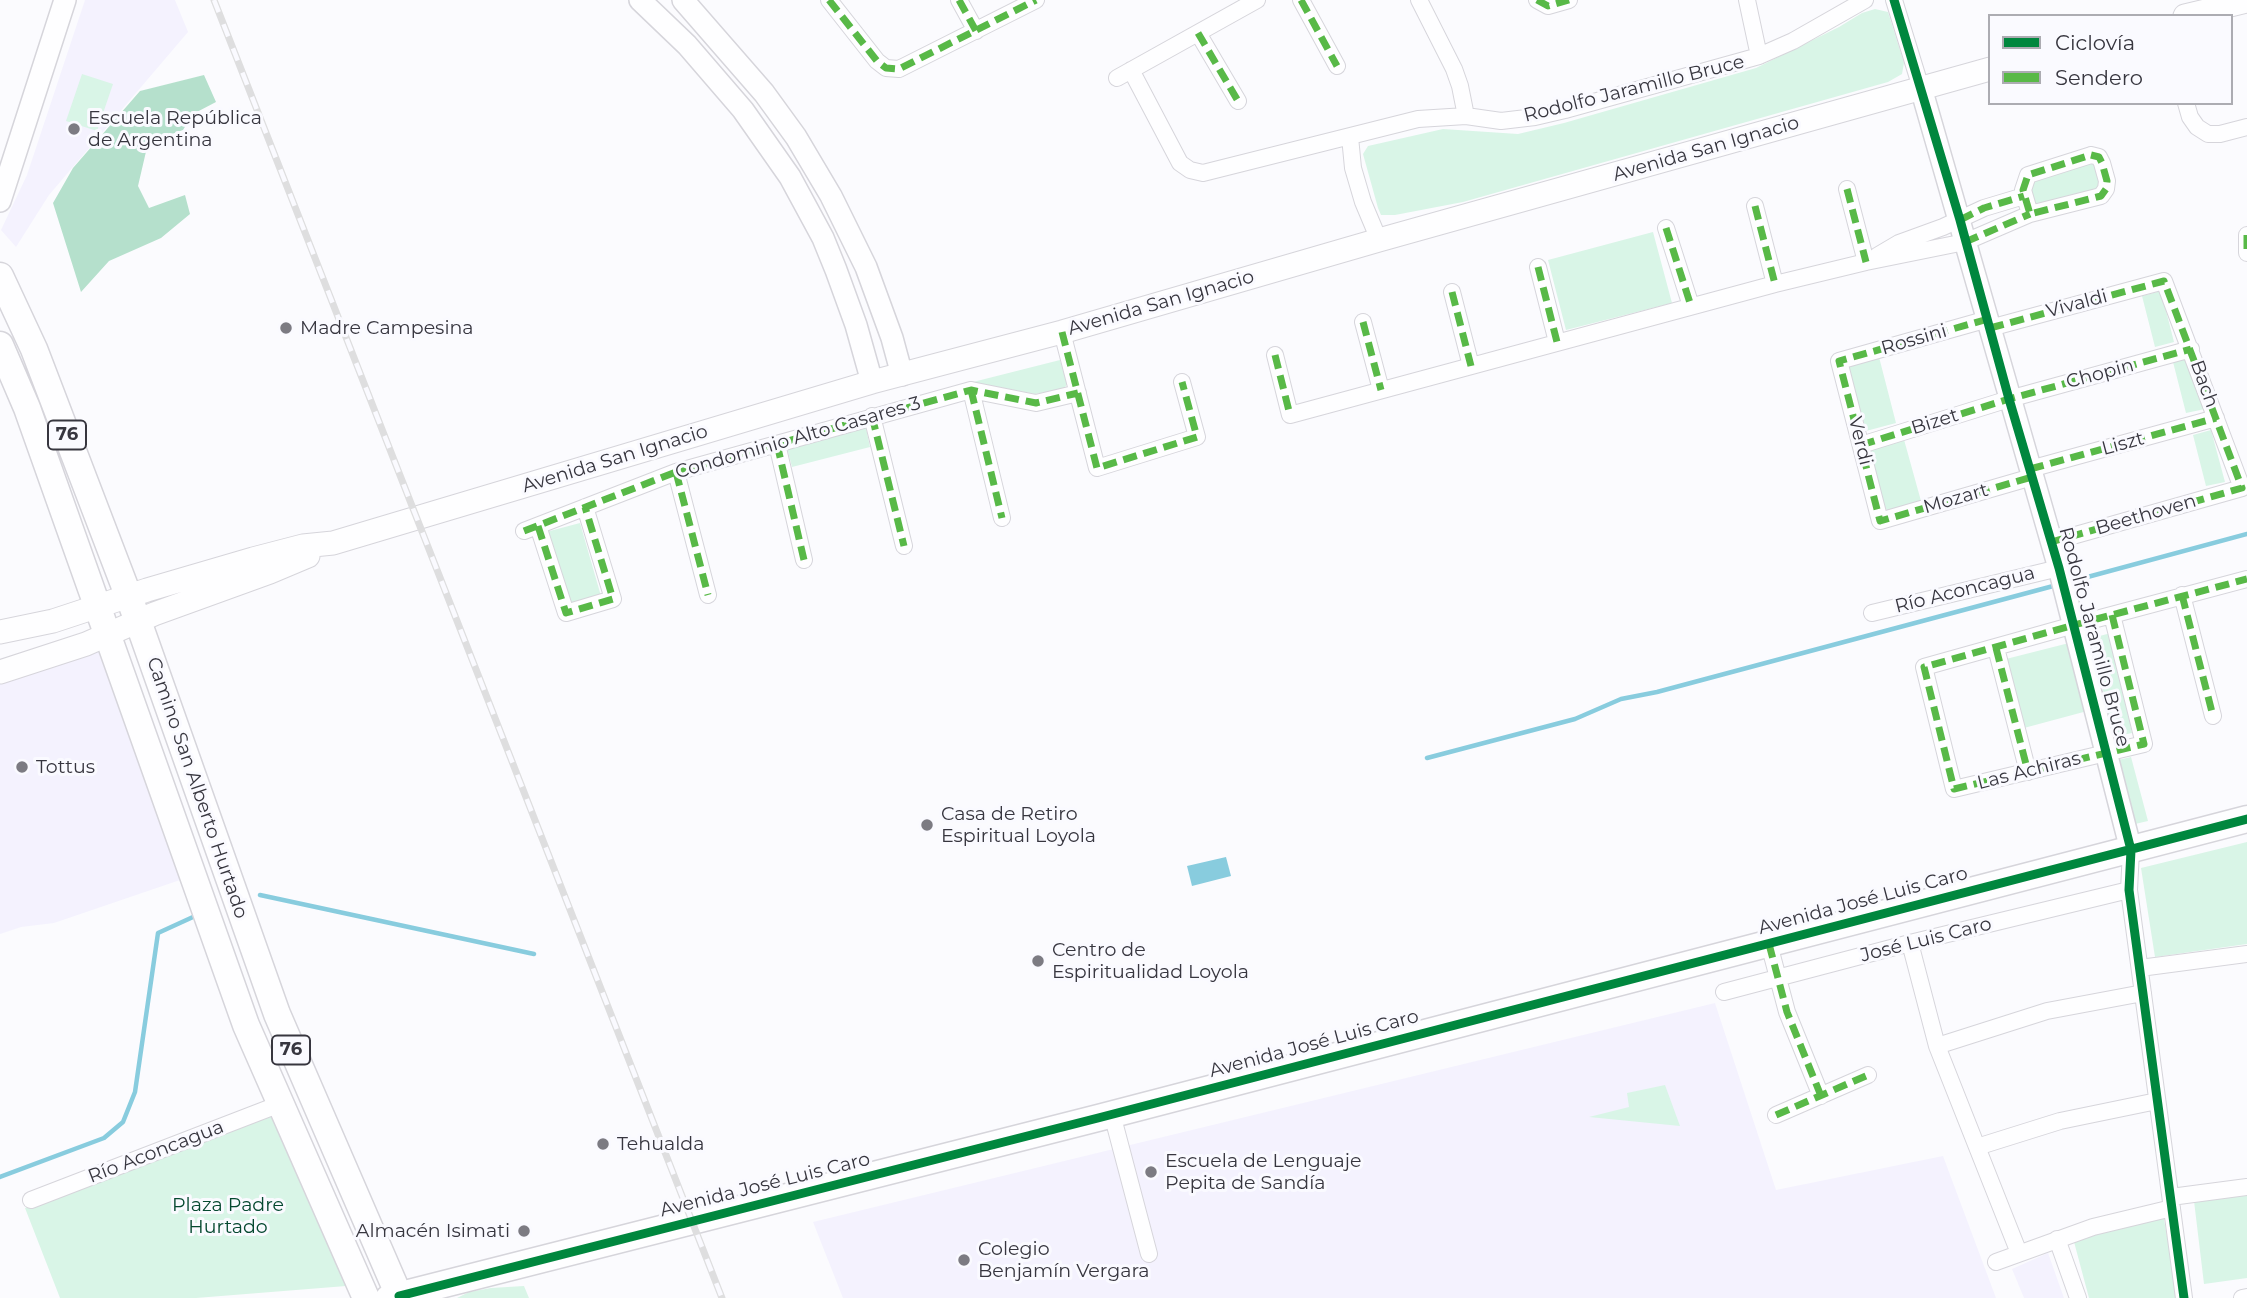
<!DOCTYPE html>
<meta charset="utf-8">
<style>
body{margin:0}
#map{position:relative;width:2247px;height:1298px;overflow:hidden;background:#fbfbfe;font-family:Montserrat,sans-serif}
canvas{display:block}
.legend{position:absolute;left:1988px;top:14px;width:245px;height:91px;box-sizing:border-box;background:#fafaff;border:2px solid #acacb2;margin:0;padding:9px 12px;list-style:none;font-size:21px;color:#37363f}
.legend li{display:flex;align-items:center;gap:14px;height:35px}
.legend b{width:35px;border:2px solid #acacb2}
</style>
<div id="map">
<canvas width="2247" height="1298"></canvas>
<ul class="legend">
<li><b style="height:9px;background:#00873e"></b>Ciclovía</li>
<li><b style="height:9px;background:#58b947"></b>Sendero</li>
</ul>
</div>
<script>
const g = document.querySelector('canvas').getContext('2d');
g.lineJoin = 'round';
function paint(path, color) {
  g.fillStyle = color;
  g.fill(path, 'evenodd');
}
function toPath(rows) {
  const path = new Path2D();
  for (const r of rows) {
    path.moveTo(r[0], r[1]);
    for (let i = 2; i < r.length; i += 2) path.lineTo(r[i], r[i + 1]);
  }
  return path;
}
function stroke(path, color, width, dash) {
  g.strokeStyle = color;
  g.lineWidth = width;
  g.lineCap = dash ? 'butt' : 'round';
  g.setLineDash(dash || []);
  g.stroke(path);
}
function label(font, color, halo, rows, align = 'center') {
  g.font = font + ' Montserrat,sans-serif';
  g.lineWidth = 6;
  g.setLineDash([]);
  g.textBaseline = 'middle';
  g.strokeStyle = halo;
  g.fillStyle = color;
  for (const [text, x, y, turn = 0] of rows) {
    g.save();
    g.translate(x, y);
    g.rotate((+turn || 0) * Math.PI / 180);
    g.textAlign = isNaN(turn) ? turn : align;
    if (halo) g.strokeText(text, 0, 0);
    g.fillText(text, 0, 0);
    g.restore();
  }
}
paint(toPath([
 [85,0,175,0,188,32,49,195,16,247,1,230,27,175],
 [98,647,183,879,54,923,21,927,0,934,0,679],
 [1715,1003,1776,1190,1943,1156,1996,1298,843,1298,813,1222],
 [2048,1253,2064,1298,2024,1298,2012,1269]
]), '#f4f2fe');
paint(toPath([
 [1875,9,1888,12,1904,63,1902,74,1888,82,1463,202,1395,215,1381,215,1378,208,1363,154,1368,146,1443,129,1518,134,1564,123,1756,68,1839,27,1862,13],
 [82,74,113,84,97,131,66,121],
 [2091,155,2106,189,2030,214,2024,184],
 [1653,232,1672,303,1566,330,1548,260],
 [2161,291,2174,342,2155,347,2142,296],
 [1879,357,1896,423,1866,431,1848,365],
 [2191,357,2205,409,2186,413,2173,362],
 [1060,360,1067,384,1064,389,1035,394,973,382],
 [866,428,870,447,792,467,787,448],
 [2211,430,2225,482,2206,486,2193,435],
 [1903,436,1921,501,1887,510,1883,505,1867,446],
 [580,523,601,596,567,605,546,532],
 [2111,633,2132,733,2113,737,2092,638],
 [2073,642,2091,710,2024,728,2006,659],
 [2131,757,2148,821,2135,824,2118,760],
 [2247,842,2247,944,2155,957,2141,868],
 [1665,1085,1680,1126,1589,1117,1629,1107,1627,1093],
 [273,1116,346,1286,196,1298,60,1298,25,1208],
 [2247,1194,2247,1278,2204,1284,2194,1201],
 [2163,1214,2178,1298,2089,1298,2073,1238],
 [524,1286,529,1298,457,1298,469,1292,491,1288]
]), '#d9f5e7');
paint(toPath([
 [204,75,216,102,193,114,183,130,148,143,138,186,149,208,185,195,190,214,161,238,109,261,81,292,53,203,73,168,140,91]
]), '#b5e0cc');
paint(toPath([
 [1226,857,1231,876,1192,886,1187,866]
]), '#88ccde');
stroke(toPath([
 [2069,582,2247,534],
 [1427,758,1575,719,1621,699,1657,692,2057,585],
 [260,895,534,954],
 [0,1177,104,1138,123,1122,135,1092,158,933,193,917]
]), '#88ccde', 4.5);
const minor = toPath([
 [829,0,877,61,886,68,899,69,1036,0],
 [959,0,976,31],
 [1301,0,1337,66],
 [1419,0,1454,69,1460,86,1466,116],
 [1537,0,1548,6,1569,0],
 [1747,0,1759,56],
 [1894,0,1921,88],
 [1198,33,1238,101],
 [1131,70,1180,163,1190,170,1203,173,1418,119,1466,116,1501,121,1535,117,1565,110,1759,56,1793,41,1865,0],
 [1117,78,1257,0],
 [2186,103,2190,117,2197,127,2208,134,2220,134,2247,127],
 [1350,137,1353,168,1363,202,1379,240],
 [2091,155,2099,157,2102,163,2107,181,2106,189,2101,196,2030,214,2023,190,2028,175,2091,155],
 [1847,189,1866,262],
 [1755,206,1775,284],
 [1666,228,1691,306],
 [2247,235,2247,253],
 [1877,256,1899,243,1943,227,1984,208,2024,196],
 [1538,267,1557,342],
 [1452,292,1471,366],
 [1988,319,1839,361,1880,521,2032,477],
 [1363,322,1381,390],
 [1990,328,2164,281,2242,488,2051,542],
 [1062,332,1097,468,1197,437,1182,382],
 [1275,355,1290,415,1775,284,1866,262,1965,242,2030,214],
 [971,390,1002,518],
 [872,416,904,546],
 [777,444,804,560],
 [1861,445,2009,399,2191,349],
 [2030,469,2216,418],
 [676,472,708,595],
 [538,526,566,613,613,599,585,507],
 [524,531,676,472,971,390,1036,403,1078,393],
 [2182,595,2213,716],
 [1872,613,2059,568],
 [2112,615,2144,744,1954,789,1924,667,2074,625,2247,579],
 [1996,648,2028,772],
 [2131,850,2129,890,2184,1298],
 [1910,943,1937,1046,2019,1253],
 [1769,944,1787,1012,1821,1096],
 [2140,968,2247,954],
 [1724,992,1910,943,2129,890],
 [1937,1046,2047,1011,2143,993],
 [1112,1114,1149,1254],
 [1776,1115,1868,1075],
 [1977,1147,2060,1121,2157,1101],
 [2171,1197,2247,1187],
 [31,1200,280,1104],
 [2057,1239,2078,1298],
 [1996,1262,2093,1227,2172,1208],
 [2242,1298,2247,1297]
]);
const tertiary = toPath([
 [640,0,687,45,743,110,790,177,823,238,836,270,856,325,872,382],
 [683,0,764,93,796,137,831,196,866,267,892,338,902,375],
 [1921,88,2059,568,2131,850],
 [0,201,65,0]
]);
const secondary = toPath([
 [2185,16,2247,1],
 [0,632,53,621,147,590,253,559,303,546,333,543,872,382,1062,332,1379,240,1990,69],
 [0,672,86,644,154,614,270,572,308,556]
]);
const primary = toPath([
 [0,276,34,349,138,621,277,1014,400,1298],
 [0,345,27,408,246,1025,366,1298],
 [389,1298,1098,1118,2247,819]
]);
stroke(minor, '#d6d5db', 18);
stroke(tertiary, '#d6d5db', 24);
stroke(secondary, '#d6d5db', 25);
stroke(primary, '#d6d5db', 29);
stroke(minor, '#fefeff', 16);
stroke(tertiary, '#fefeff', 21);
stroke(secondary, '#fefeff', 23);
stroke(primary, '#fefeff', 26);
const rail = toPath([
 [214,0,722,1298]
]);
stroke(rail, '#dededf', 7);
stroke(rail, '#fafaff', 4.5, [13]);
stroke(toPath([
 [829,0,877,61,886,68,899,69,1036,0],
 [959,0,976,31],
 [1301,0,1337,66],
 [1537,0,1548,6,1569,0],
 [1198,33,1238,101],
 [2091,155,2099,157,2102,163,2107,181,2106,189,2101,196,2030,214,2023,190,2028,175,2091,155],
 [1847,189,1866,262],
 [1755,206,1775,284],
 [1960,220,1984,208,2024,196],
 [1666,228,1691,306],
 [2247,235,2247,253],
 [1965,242,2030,214],
 [1538,267,1557,342],
 [1452,292,1471,366],
 [1988,319,1839,361,1880,521,2032,477],
 [1363,322,1381,390],
 [1990,328,2164,281,2242,488,2051,542],
 [1062,332,1097,468,1197,437,1182,382],
 [1275,355,1290,415],
 [971,390,1002,518],
 [872,416,904,546],
 [777,444,804,560],
 [1861,445,2009,399,2191,349],
 [2030,469,2216,418],
 [676,472,708,595],
 [538,526,566,613,613,599,585,507],
 [524,531,676,472,971,390,1036,403,1078,393],
 [2182,595,2213,716],
 [2112,615,2144,744,1954,789,1924,667,2074,625,2247,579],
 [1996,648,2028,772],
 [1769,944,1787,1012,1821,1096],
 [1776,1115,1868,1075]
]), '#58b947', 7, [14, 7]);
stroke(toPath([
 [1894,0,1960,220,2009,399,2059,568,2131,850,2129,890,2184,1298],
 [399,1296,1098,1118,2247,819]
]), '#00873e', 9);
for (const [x, y, r, color] of [
 [74,129,7,"#7c7b82"],
 [286,328,7,"#7c7b82"],
 [22,767,7,"#7c7b82"],
 [927,825,7,"#7c7b82"],
 [1038,961,7,"#7c7b82"],
 [603,1144,7,"#7c7b82"],
 [1151,1172,7,"#7c7b82"],
 [524,1231,7,"#7c7b82"],
 [964,1260,7,"#7c7b82"]
]) {
  const dot = new Path2D();
  dot.arc(x, y, r, 0, 2 * Math.PI);
  g.fillStyle = color;
  g.fill(dot);
  stroke(dot, '#fafaff', 2.5);
}
for (const [x, y, w] of [
 [67,435,38],
 [291,1050,38]
]) {
  const box = new Path2D();
  box.roundRect(x - w / 2, y - 14.5, w, 29, 5);
  g.fillStyle = '#fafaff';
  g.fill(box);
  stroke(box, '#37363f', 2);
}
label('bold 18px', '#37363f', null, [
 ["76",67,435],
 ["76",291,1050]
]);
label('19px', '#37363f', '#fafaff', [
 ["Rodolfo Jaramillo Bruce",1634,89,-14],
 ["Avenida San Ignacio",1706,149,-16],
 ["Avenida San Ignacio",1161,303,-16],
 ["Vivaldi",2077,304,-15],
 ["Rossini",1914,340,-16],
 ["Chopin",2100,374,-15],
 ["Bach",2204,384,70],
 ["Bizet",1935,422,-17],
 ["Condominio Alto Casares 3",798,438,-16],
 ["Verdi",1860,441,76],
 ["Liszt",2123,444,-15],
 ["Avenida San Ignacio",615,459,-17],
 ["Mozart",1956,499,-16],
 ["Beethoven",2146,515,-16],
 ["Río Aconcagua",1965,590,-14],
 ["Rodolfo Jaramillo Bruce",2094,637,75],
 ["Las Achiras",2029,771,-14],
 ["Camino San Alberto Hurtado",197,788,71],
 ["Avenida José Luis Caro",1863,901,-15],
 ["José Luis Caro",1926,940,-14],
 ["Avenida José Luis Caro",1314,1044,-15],
 ["Río Aconcagua",156,1152,-21],
 ["Avenida José Luis Caro",765,1185,-14]
]);
label('19px', '#37363f', '#fafaff', [
 ["Escuela República",88,118],
 ["de Argentina",88,140],
 ["Madre Campesina",300,328],
 ["Tottus",36,767],
 ["Casa de Retiro",941,814],
 ["Espiritual Loyola",941,836],
 ["Centro de",1052,950],
 ["Espiritualidad Loyola",1052,972],
 ["Tehualda",617,1144],
 ["Escuela de Lenguaje",1165,1161],
 ["Pepita de Sandía",1165,1183],
 ["Almacén Isimati",510,1231,"right"],
 ["Colegio",978,1249],
 ["Benjamín Vergara",978,1271]
], 'left');
label('19px', '#054930', '#fafaff', [
 ["Plaza Padre",228,1205],
 ["Hurtado",228,1227]
]);
</script>
